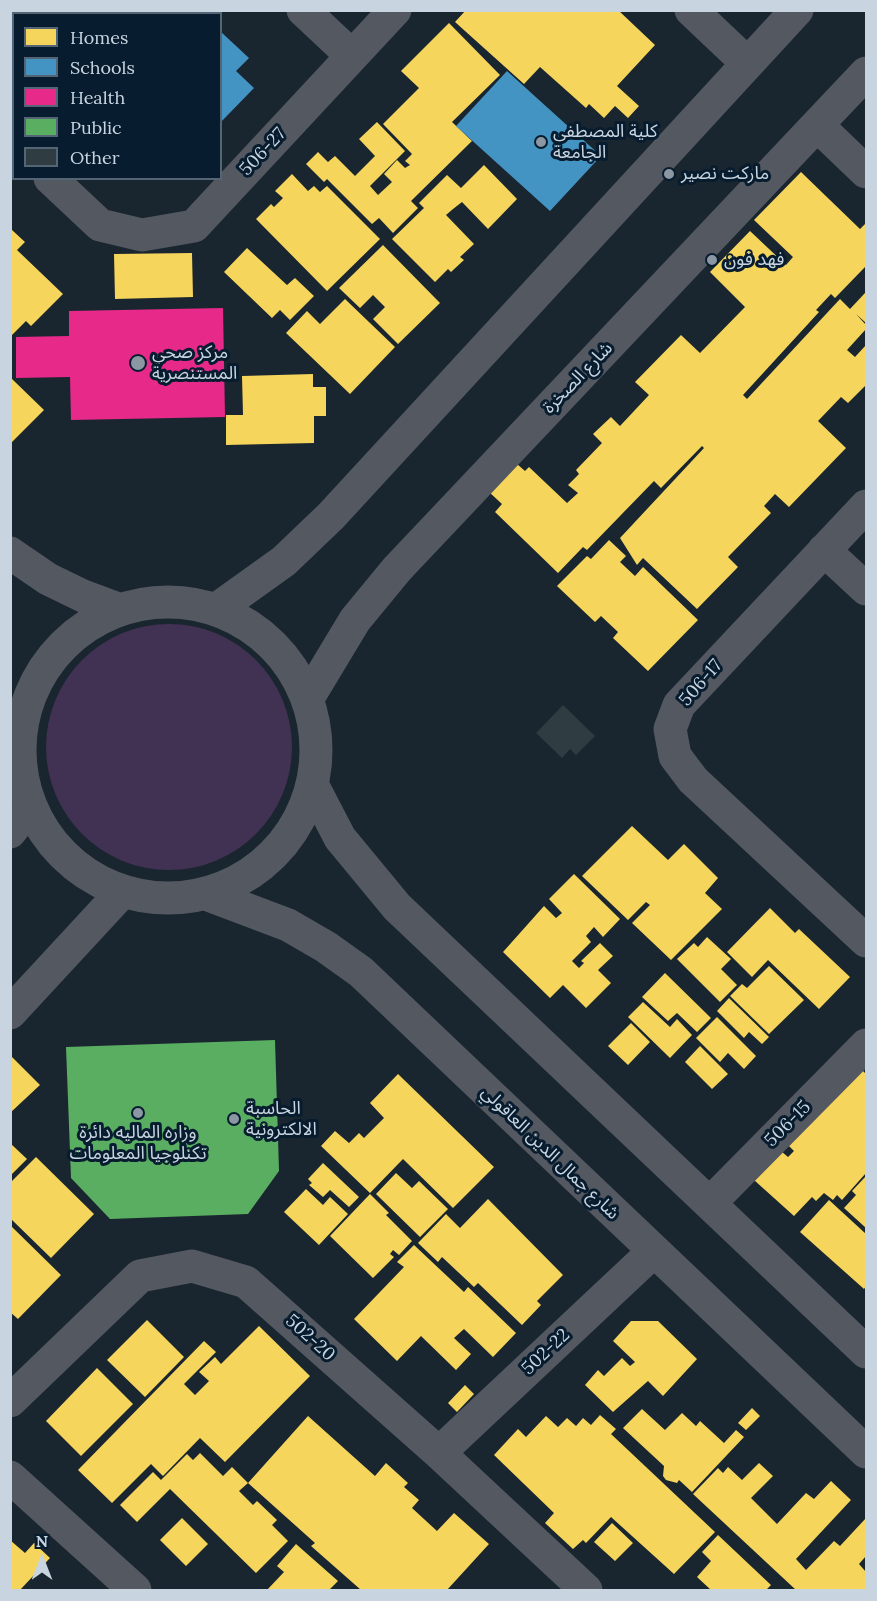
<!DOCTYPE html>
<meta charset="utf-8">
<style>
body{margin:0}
#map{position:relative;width:877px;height:1601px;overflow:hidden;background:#19252f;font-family:Lora,serif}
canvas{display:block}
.frame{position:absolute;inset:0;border:12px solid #c8d5e1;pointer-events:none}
.legend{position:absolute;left:12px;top:12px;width:210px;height:168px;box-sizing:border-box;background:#071c2e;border:2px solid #546676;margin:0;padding:8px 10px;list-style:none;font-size:18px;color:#c8d5e1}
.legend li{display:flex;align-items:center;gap:12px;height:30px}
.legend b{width:30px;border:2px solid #546676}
.north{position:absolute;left:12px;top:1529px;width:60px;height:60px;-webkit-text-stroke:4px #071c2e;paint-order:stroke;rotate:0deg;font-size:16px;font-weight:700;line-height:24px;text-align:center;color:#c8d5e1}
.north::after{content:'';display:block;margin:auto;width:21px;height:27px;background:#c8d5e1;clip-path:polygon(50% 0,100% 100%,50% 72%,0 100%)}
</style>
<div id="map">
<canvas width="877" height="1601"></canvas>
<div class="frame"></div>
<ul class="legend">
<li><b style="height:16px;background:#f6d55c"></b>Homes</li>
<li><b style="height:16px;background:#4393c3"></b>Schools</li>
<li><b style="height:16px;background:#e7298a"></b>Health</li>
<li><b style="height:16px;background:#5aae61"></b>Public</li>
<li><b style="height:16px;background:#2f3c42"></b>Other</li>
</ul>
<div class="north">N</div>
</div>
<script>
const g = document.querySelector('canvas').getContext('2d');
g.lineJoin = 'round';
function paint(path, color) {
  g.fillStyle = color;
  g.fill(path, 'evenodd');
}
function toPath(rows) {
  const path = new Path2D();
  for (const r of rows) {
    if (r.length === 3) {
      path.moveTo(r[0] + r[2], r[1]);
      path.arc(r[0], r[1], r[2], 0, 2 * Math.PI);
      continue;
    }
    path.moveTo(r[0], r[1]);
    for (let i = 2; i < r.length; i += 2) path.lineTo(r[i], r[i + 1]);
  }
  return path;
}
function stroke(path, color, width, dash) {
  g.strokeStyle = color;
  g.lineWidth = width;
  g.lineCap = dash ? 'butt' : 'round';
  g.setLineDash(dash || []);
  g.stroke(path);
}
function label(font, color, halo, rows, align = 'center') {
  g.font = font + ' Lora,"Noto Sans Arabic",serif';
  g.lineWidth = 6;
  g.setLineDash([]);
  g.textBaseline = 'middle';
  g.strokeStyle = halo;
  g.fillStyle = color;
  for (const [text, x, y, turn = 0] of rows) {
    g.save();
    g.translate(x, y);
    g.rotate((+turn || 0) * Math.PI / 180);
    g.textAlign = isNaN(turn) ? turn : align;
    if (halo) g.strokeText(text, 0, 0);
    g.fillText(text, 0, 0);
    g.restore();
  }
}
paint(toPath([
 [169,747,123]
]), '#413152');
paint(toPath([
 [466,10,618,10,655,45,617,86,639,106,628,118,615,106,604,118,589,104,586,108,540,67,524,84,455,22],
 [449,23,500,75,452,122,472,141,411,201,418,208,393,233,379,218,372,224,327,179,324,182,306,164,318,152,328,162,335,156,355,176,375,156,359,139,377,122,405,151,370,186,378,195,392,182,384,174,397,160,405,168,410,165,405,161,412,154,383,124,419,88,401,71],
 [484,165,517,199,488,229,462,202,453,209,446,215,474,244,460,257,464,260,451,272,448,269,435,282,392,239,424,208,419,203,447,175,461,188],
 [801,172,860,229,866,223,866,266,835,298,831,294,816,310,819,312,743,395,747,399,840,299,850,309,865,293,866,323,856,314,866,325,866,329,847,350,855,357,866,345,866,385,848,403,841,397,818,421,846,448,789,507,775,494,764,506,771,513,728,557,738,567,697,609,643,558,637,565,620,538,704,448,702,446,661,488,654,481,587,550,583,547,558,573,495,512,502,504,489,492,517,464,525,471,529,467,567,503,578,493,568,485,579,474,576,470,602,443,593,434,611,417,620,426,649,395,635,382,681,335,700,353,745,307,710,272,750,231,786,265,793,257,754,220],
 [292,174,308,191,314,186,320,192,327,186,380,239,327,291,256,219,271,204,274,207,283,198,275,191],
 [12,230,25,242,17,250,63,294,31,326,26,321,10,337],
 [383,245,440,303,398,344,373,319,385,307,373,295,360,308,339,288],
 [247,248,287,285,295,278,314,296,290,320,280,310,272,318,224,272],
 [192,253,193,297,115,299,114,254],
 [345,299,395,347,350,394,286,333,307,311,320,324],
 [313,374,313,387,326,387,326,416,314,416,314,443,226,445,226,415,243,415,242,376],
 [10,377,44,410,10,444],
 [609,540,626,556,620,562,635,576,643,567,698,620,648,671,613,638,618,632,601,616,595,622,557,586,587,556,591,559],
 [632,826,668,860,684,844,718,878,705,893,722,909,671,960,632,923,650,905,646,902,628,920,582,876],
 [574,874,620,919,603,937,594,927,586,936,591,942,572,961,579,968,584,963,581,961,600,943,613,956,598,970,611,983,586,1008,563,985,550,998,503,952,544,906,556,918,562,913,549,899],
 [770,908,795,933,799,929,850,977,819,1009,768,960,752,977,727,952],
 [707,937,731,959,721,969,737,985,720,1002,677,959,694,943,698,947],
 [769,966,804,1000,769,1034,730,996,742,984,747,988],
 [665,973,711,1018,697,1032,677,1013,668,1021,642,997],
 [729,998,769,1037,762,1044,749,1032,744,1038,717,1011],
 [643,1002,670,1027,677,1019,692,1035,670,1058,628,1017],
 [717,1017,756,1056,744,1069,728,1053,720,1062,696,1038],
 [631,1023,650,1042,628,1065,608,1046],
 [700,1046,728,1074,712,1089,685,1062],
 [10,1055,40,1085,10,1113],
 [858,1066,866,1074,866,1173,842,1200,837,1195,833,1200,824,1193,816,1201,812,1197,794,1216,754,1180,781,1151,788,1157,794,1151,787,1144],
 [398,1074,494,1167,453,1208,403,1159,370,1193,321,1146,335,1131,349,1143,359,1133,364,1138,384,1118,370,1103],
 [10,1143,27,1159,10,1176],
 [36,1157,94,1214,51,1258,10,1218,10,1183],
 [323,1163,359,1197,349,1207,330,1190,323,1197,309,1185,312,1183,308,1179],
 [396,1173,412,1188,419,1181,448,1209,420,1237,376,1194],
 [866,1176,866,1228,844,1208,856,1195,852,1191],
 [306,1189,323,1205,330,1197,348,1214,319,1245,284,1212],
 [370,1194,389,1213,386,1215,412,1241,399,1255,393,1250,390,1254,394,1257,373,1278,330,1236],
 [488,1199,563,1275,537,1301,541,1305,522,1325,478,1283,474,1287,442,1257,438,1262,418,1243,446,1214,460,1228],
 [829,1200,866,1234,866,1286,864,1289,800,1232],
 [10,1225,61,1275,18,1319,10,1312],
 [414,1245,464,1292,468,1287,516,1333,493,1357,464,1329,454,1338,471,1354,456,1370,421,1336,397,1361,354,1319,404,1267,397,1262],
 [147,1320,184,1357,145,1397,107,1360],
 [631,1321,658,1321,697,1359,663,1396,648,1381,613,1412,585,1385,598,1370,604,1376,622,1358,630,1366,635,1362,613,1341],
 [259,1326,310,1376,225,1462,200,1438,163,1476,151,1464,112,1503,78,1470,204,1341,216,1352,184,1384,195,1395,209,1381,199,1372,215,1357,221,1364],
 [97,1368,133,1404,81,1456,46,1421],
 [465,1385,474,1394,457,1412,448,1403],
 [752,1408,760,1416,746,1430,738,1423],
 [642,1409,665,1430,682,1413,696,1426,700,1421,724,1443,736,1430,744,1437,692,1492,679,1480,677,1483,666,1480,663,1476,664,1466,623,1428],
 [600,1415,616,1429,611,1434,715,1532,674,1574,611,1517,586,1543,583,1540,573,1549,545,1523,554,1513,494,1455,518,1429,526,1437,546,1416,558,1427,567,1418,576,1426,583,1418,591,1425],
 [308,1416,375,1476,386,1463,408,1483,404,1487,419,1500,412,1508,437,1531,454,1513,489,1544,447,1590,361,1590,311,1546,315,1543,248,1483],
 [200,1453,223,1476,232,1467,248,1483,239,1491,253,1505,257,1501,277,1520,272,1525,288,1541,256,1573,170,1489,137,1522,120,1505,153,1472,161,1480,187,1454,193,1460],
 [759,1463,773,1476,751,1498,777,1524,806,1493,814,1499,831,1481,851,1500,796,1559,806,1570,834,1541,840,1546,866,1518,866,1556,859,1564,866,1572,866,1590,796,1590,693,1494,718,1468,723,1473,728,1467,742,1480],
 [182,1518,208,1544,186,1566,160,1540],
 [612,1523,633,1543,615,1561,594,1542],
 [718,1535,771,1585,766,1590,711,1590,697,1577,711,1561,702,1552],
 [10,1540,25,1553,34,1543,50,1558,20,1590,10,1590],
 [296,1544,338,1581,329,1590,267,1590,284,1572,277,1566]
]), '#f6d55c');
paint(toPath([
 [121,10,199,10,202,14,118,14],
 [220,31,249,58,236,71,254,88,220,123],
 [507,71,601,156,550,211,456,126]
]), '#4393c3');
paint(toPath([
 [223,308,225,417,71,420,70,377,16,378,16,337,69,336,69,311]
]), '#e7298a');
paint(toPath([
 [275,1040,279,1171,248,1214,110,1219,71,1178,66,1047]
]), '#5aae61');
paint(toPath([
 [563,705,595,736,576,755,570,749,562,758,536,733]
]), '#2f3c42');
stroke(toPath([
 [303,10,352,56],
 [691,10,747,63],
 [818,126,866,172],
 [10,141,14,144],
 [50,178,100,225,142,235,194,226,395,10],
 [866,506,679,705,670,729,675,756,693,780,866,941],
 [824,550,866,589],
 [10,553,48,579,83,596,118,609],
 [168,750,148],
 [217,609,284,561,331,516,797,10],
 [308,698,355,620,397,569,866,73],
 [313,786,340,838,397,907,866,1352],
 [10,832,30,807],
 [206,894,288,925,326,947,361,972,866,1452],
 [10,1013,122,892],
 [710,1203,866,1045],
 [10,1401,140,1276,192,1266,246,1282,439,1453,586,1590],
 [439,1453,654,1251],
 [10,1477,135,1590]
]), '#545861', 33);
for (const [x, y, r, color] of [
 [541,142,6,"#8b97a3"],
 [669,174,6,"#8b97a3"],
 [712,260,6,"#8b97a3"],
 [138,363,8,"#8b97a3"],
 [138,1113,6,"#8b97a3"],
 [234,1119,6,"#8b97a3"]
]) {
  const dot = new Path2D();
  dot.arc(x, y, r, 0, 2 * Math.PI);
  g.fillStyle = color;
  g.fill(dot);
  stroke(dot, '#071c2e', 2);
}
label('18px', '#c8d5e1', '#071c2e', [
 ["كلية المصطفى",553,132],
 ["الجامعة",553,153],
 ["ماركت نصير",681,174],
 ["فهد فون",724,260],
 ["مركز صحي",152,353],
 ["المستنصرية",152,374],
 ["الحاسبة",246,1109],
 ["الالكترونية",246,1130],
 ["وزاره الماليه دائرة",138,1133,"center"],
 ["تكنلوجيا المعلومات",138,1154,"center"]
], 'left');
label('18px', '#c8d5e1', '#071c2e', [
 ["506-27",263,152,-47],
 ["شارع الصخرة",578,378,-46],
 ["506-17",701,683,-49],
 ["506-15",788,1124,-45],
 ["شارع جمال الدين العاقولي",550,1153,44],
 ["502-20",310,1338,42],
 ["502-22",546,1352,-43]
]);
</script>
